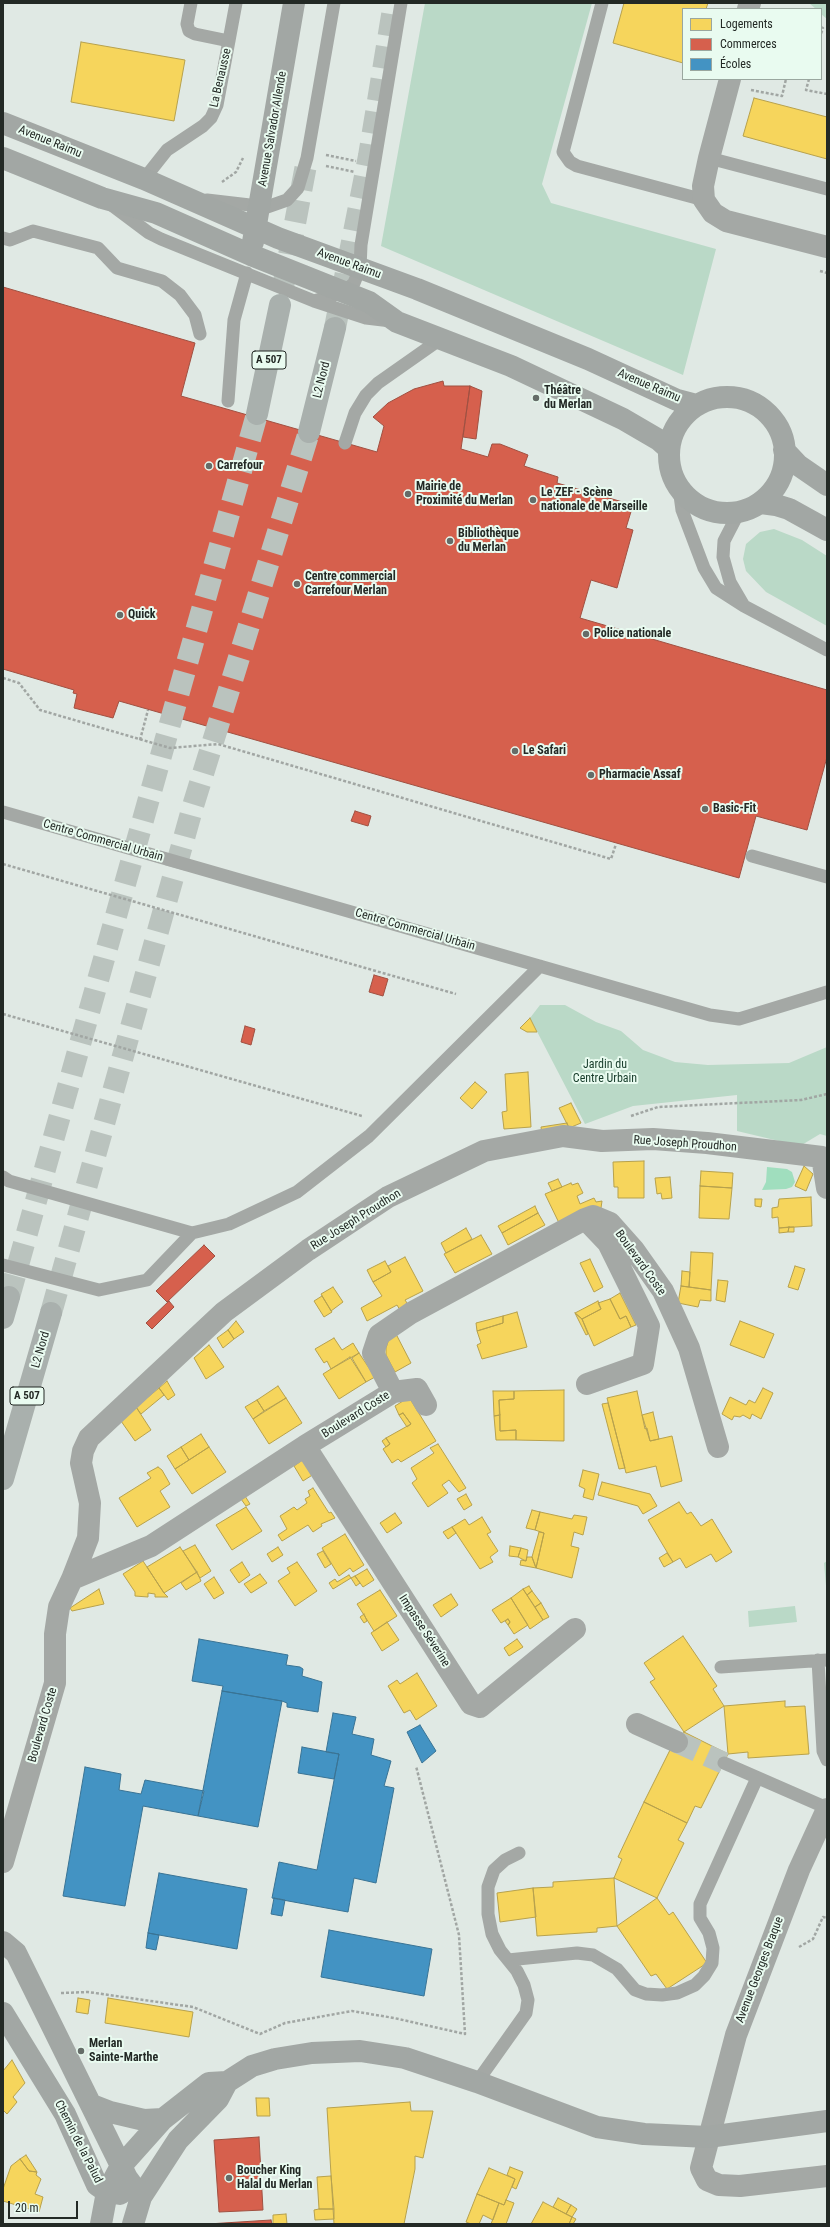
<!DOCTYPE html>
<meta charset="utf-8">
<style>
body{margin:0}
#map{position:relative;width:830px;height:2227px;overflow:hidden;background:#e0e9e4;font-family:"Roboto Condensed",sans-serif}
canvas{display:block}
.frame{position:absolute;inset:0;border:4px solid #232925;pointer-events:none}
.legend{position:absolute;left:682px;top:8px;width:140px;height:72px;box-sizing:border-box;background:#e9fbf0;border:1px solid #9aa79f;margin:0;padding:5px 7px;list-style:none;font-size:12px;color:#232925}
.legend li{display:flex;align-items:center;gap:8px;height:20px}
.legend b{width:20px;border:1px solid #9aa79f}
.scale{position:absolute;left:8px;top:2201px;width:70px;height:18px;box-sizing:border-box;border:2px solid #232925;border-top:0;padding-left:5px;font-size:12px;line-height:14px;white-space:nowrap;color:#232925;-webkit-text-stroke:3px #e9fbf0;paint-order:stroke}
</style>
<div id="map">
<canvas width="830" height="2227"></canvas>
<div class="frame"></div>
<ul class="legend">
<li><b style="height:11px;background:#f6d55c"></b>Logements</li>
<li><b style="height:11px;background:#d6604d"></b>Commerces</li>
<li><b style="height:11px;background:#4393c3"></b>Écoles</li>
</ul>
<div class="scale">20 m</div>
</div>
<script>
const g = document.querySelector('canvas').getContext('2d');
g.lineJoin = 'round';
function paint(path, color) {
  g.fillStyle = color;
  g.fill(path, 'evenodd');
}
function toPath(rows) {
  const path = new Path2D();
  for (const r of rows) {
    if (r.length === 3) {
      path.moveTo(r[0] + r[2], r[1]);
      path.arc(r[0], r[1], r[2], 0, 2 * Math.PI);
      continue;
    }
    path.moveTo(r[0], r[1]);
    for (let i = 2; i < r.length; i += 2) path.lineTo(r[i], r[i + 1]);
  }
  return path;
}
function stroke(path, color, width, dash) {
  g.strokeStyle = color;
  g.lineWidth = width;
  g.lineCap = dash ? 'butt' : 'round';
  g.setLineDash(dash || []);
  g.stroke(path);
}
function label(font, color, halo, rows, align = 'center') {
  g.font = font + ' "Roboto Condensed",sans-serif';
  g.lineWidth = 4;
  g.setLineDash([]);
  g.textBaseline = 'middle';
  g.strokeStyle = halo;
  g.fillStyle = color;
  for (const [text, x, y, turn = 0] of rows) {
    g.save();
    g.translate(x, y);
    g.rotate((+turn || 0) * Math.PI / 180);
    g.textAlign = isNaN(turn) ? turn : align;
    if (halo) g.strokeText(text, 0, 0);
    g.fillText(text, 0, 0);
    g.restore();
  }
}
paint(toPath([
 [425,3,592,3,542,184,551,203,716,249,683,375,381,246],
 [809,3,827,3,827,19,821,14,821,9,816,9],
 [774,529,802,540,827,556,827,626,766,592,746,571,743,559,746,544,760,532],
 [540,1005,565,1005,596,1022,621,1031,643,1050,675,1062,708,1065,789,1063,827,1047,827,1136,820,1134,800,1146,737,1131,737,1095,633,1106,585,1124,530,1018],
 [827,1561,827,1597,824,1563],
 [795,1606,797,1622,749,1627,748,1611]
]), '#bad9c7');
paint(toPath([
 [767,1167,787,1169,792,1172,795,1182,792,1187,786,1189,762,1190,766,1182]
]), '#a0debe');
const homes = toPath([
 [624,3,708,3,706,9,683,9,683,63,613,43,624,3],
 [81,42,185,60,174,121,71,102,81,42],
 [754,98,827,117,827,159,743,136,754,98],
 [530,1018,537,1032,527,1032,520,1028,530,1018],
 [528,1072,531,1127,504,1129,502,1112,507,1111,505,1074,528,1072],
 [475,1082,487,1092,472,1109,460,1098,475,1082],
 [571,1103,581,1123,569,1128,559,1108,571,1103],
 [567,1123,569,1128,542,1134,541,1127,567,1123],
 [644,1161,644,1198,618,1198,618,1187,614,1187,613,1162,644,1161],
 [804,1166,813,1174,806,1191,795,1186,804,1166],
 [701,1171,733,1173,732,1188,700,1186,701,1171],
 [670,1177,672,1198,662,1199,661,1193,657,1194,655,1178,670,1177],
 [558,1179,562,1187,552,1191,548,1183,558,1179],
 [571,1183,572,1185,578,1183,583,1193,577,1196,580,1204,594,1198,596,1202,602,1201,601,1208,560,1225,545,1194,571,1183],
 [700,1186,732,1188,729,1219,699,1218,700,1186],
 [811,1197,812,1226,779,1228,778,1217,772,1218,772,1208,778,1207,779,1199,811,1197],
 [755,1199,762,1199,761,1207,755,1206,755,1199],
 [535,1206,538,1213,502,1233,498,1226,535,1206],
 [538,1213,545,1225,508,1245,502,1233,538,1213],
 [789,1227,794,1227,794,1232,788,1232,789,1227],
 [789,1227,788,1232,779,1233,779,1228,789,1227],
 [466,1228,472,1239,446,1253,441,1243,466,1228],
 [481,1235,492,1254,455,1273,444,1254,481,1235],
 [691,1252,713,1253,711,1290,689,1287,691,1252],
 [405,1257,423,1291,405,1300,409,1306,400,1310,397,1305,367,1321,361,1308,382,1296,373,1282,391,1272,388,1266,405,1257],
 [590,1259,603,1287,594,1292,580,1263,590,1259],
 [385,1261,391,1272,373,1282,367,1270,385,1261],
 [795,1266,805,1269,798,1290,788,1287,795,1266],
 [682,1271,690,1272,689,1287,681,1286,682,1271],
 [718,1280,728,1281,725,1302,716,1300,718,1280],
 [681,1286,711,1290,711,1301,700,1300,698,1307,678,1303,681,1286],
 [333,1287,343,1302,331,1311,321,1294,333,1287],
 [620,1293,636,1325,631,1327,626,1316,620,1319,610,1299,620,1293],
 [322,1296,332,1312,324,1317,314,1301,322,1296],
 [610,1299,620,1319,626,1316,631,1327,594,1346,582,1319,601,1309,598,1303,610,1299],
 [598,1301,601,1309,582,1319,575,1313,598,1301],
 [517,1312,527,1347,482,1359,477,1345,481,1343,477,1331,503,1323,503,1316,517,1312],
 [575,1313,582,1319,588,1334,586,1335,575,1313],
 [503,1316,503,1323,477,1331,476,1323,503,1316],
 [236,1321,244,1332,234,1339,228,1330,236,1321],
 [740,1321,774,1334,764,1358,730,1345,740,1321],
 [228,1330,234,1339,223,1348,217,1338,228,1330],
 [396,1334,411,1363,395,1372,386,1355,386,1348,389,1339,396,1334],
 [334,1338,342,1350,353,1343,359,1353,331,1369,327,1361,324,1363,315,1349,334,1338],
 [209,1345,224,1367,206,1379,194,1358,209,1345],
 [359,1353,375,1377,366,1382,352,1358,359,1353],
 [350,1357,366,1382,339,1399,323,1374,350,1357],
 [167,1381,175,1395,168,1400,159,1388,167,1381],
 [278,1386,286,1398,264,1411,257,1400,278,1386],
 [159,1388,164,1395,141,1414,136,1407,159,1388],
 [763,1388,773,1393,761,1419,752,1414,750,1419,743,1415,740,1417,734,1416,732,1420,722,1414,730,1397,746,1405,749,1400,755,1403,763,1388],
 [564,1390,564,1441,516,1440,516,1430,500,1431,499,1400,514,1399,514,1391,564,1390],
 [493,1391,514,1391,514,1399,499,1400,500,1415,494,1416,493,1391],
 [637,1391,645,1429,647,1428,650,1441,672,1436,682,1481,661,1487,656,1466,626,1473,607,1398,637,1391],
 [407,1394,436,1441,401,1462,398,1459,392,1463,383,1449,390,1444,386,1438,411,1424,403,1413,399,1415,395,1406,403,1401,407,1394],
 [286,1398,302,1423,269,1444,253,1419,286,1398],
 [257,1400,264,1411,253,1419,245,1407,257,1400],
 [608,1403,625,1468,619,1469,602,1404,608,1403],
 [136,1407,151,1430,135,1441,121,1421,136,1407],
 [653,1412,659,1439,650,1441,642,1415,653,1412],
 [403,1413,411,1424,407,1427,399,1415,403,1413],
 [500,1415,500,1431,516,1430,516,1440,496,1440,494,1416,500,1415],
 [201,1434,209,1447,189,1460,181,1447,201,1434],
 [386,1438,390,1444,386,1447,382,1441,386,1438],
 [438,1444,466,1488,459,1492,449,1480,442,1485,448,1493,428,1507,412,1483,417,1479,411,1468,434,1453,430,1448,438,1444],
 [181,1447,189,1460,175,1469,167,1456,181,1447],
 [209,1447,226,1472,192,1494,175,1469,209,1447],
 [304,1459,314,1474,303,1481,294,1466,304,1459],
 [158,1467,162,1470,170,1484,160,1491,170,1507,137,1527,119,1498,151,1478,147,1473,158,1467],
 [583,1470,599,1474,593,1500,583,1497,585,1489,579,1486,583,1470],
 [602,1482,650,1494,657,1506,643,1514,638,1506,598,1495,602,1482],
 [313,1488,329,1513,331,1512,335,1518,321,1524,322,1526,313,1532,308,1525,282,1541,278,1535,287,1529,280,1516,294,1507,297,1510,307,1503,305,1499,310,1496,308,1491,313,1488],
 [466,1494,472,1505,464,1510,457,1499,466,1494],
 [245,1496,250,1504,246,1506,241,1499,245,1496],
 [679,1502,687,1514,691,1512,701,1526,712,1519,732,1552,716,1562,711,1554,686,1568,680,1558,673,1562,648,1520,679,1502],
 [246,1507,262,1531,232,1550,216,1525,246,1507],
 [532,1510,540,1512,535,1530,526,1528,532,1510],
 [540,1512,572,1519,574,1515,587,1517,583,1535,574,1532,571,1546,579,1548,572,1578,536,1568,544,1533,535,1530,540,1512],
 [395,1513,402,1523,387,1533,380,1523,395,1513],
 [482,1517,491,1532,487,1534,498,1551,490,1557,493,1562,480,1569,452,1527,465,1519,469,1525,482,1517],
 [452,1527,456,1533,448,1539,443,1532,452,1527],
 [539,1532,544,1533,536,1568,532,1557,539,1532],
 [345,1534,364,1565,353,1572,350,1568,339,1576,322,1548,345,1534],
 [195,1545,211,1571,200,1578,183,1551,195,1545],
 [510,1546,521,1548,518,1557,509,1556,510,1546],
 [180,1547,197,1572,164,1593,147,1567,180,1547],
 [278,1547,283,1555,272,1562,267,1554,278,1547],
 [521,1548,528,1550,526,1561,518,1557,521,1548],
 [323,1551,331,1564,325,1568,317,1554,323,1551],
 [667,1553,673,1562,664,1567,659,1558,667,1553],
 [527,1557,532,1557,536,1568,520,1565,521,1560,526,1561,527,1557],
 [143,1561,164,1593,168,1597,155,1597,155,1594,148,1593,148,1597,135,1596,135,1592,123,1574,143,1561],
 [242,1562,250,1575,239,1583,230,1570,242,1562],
 [297,1562,317,1591,295,1606,278,1581,290,1573,287,1568,297,1562],
 [367,1569,374,1580,363,1587,355,1576,367,1569],
 [197,1572,201,1581,186,1590,181,1583,197,1572],
 [260,1574,267,1583,251,1593,244,1584,260,1574],
 [349,1575,351,1578,333,1589,329,1583,335,1579,337,1582,349,1575],
 [355,1576,360,1583,356,1586,351,1578,355,1576],
 [214,1577,224,1593,214,1599,204,1584,214,1577],
 [529,1586,532,1591,527,1595,523,1589,529,1586],
 [99,1589,104,1604,72,1611,70,1608,99,1589],
 [523,1589,543,1620,530,1629,511,1598,523,1589],
 [380,1590,397,1616,374,1631,357,1604,380,1590],
 [532,1591,541,1603,535,1607,527,1595,532,1591],
 [451,1594,458,1605,441,1617,433,1605,451,1594],
 [511,1598,528,1625,514,1634,508,1625,510,1622,508,1619,501,1623,492,1610,511,1598],
 [541,1603,549,1617,543,1620,535,1607,541,1603],
 [364,1614,367,1621,364,1623,360,1617,364,1614],
 [508,1619,510,1622,508,1625,505,1621,508,1619],
 [387,1622,399,1640,382,1651,371,1633,387,1622],
 [683,1636,717,1686,713,1689,724,1706,684,1732,650,1682,655,1679,644,1663,683,1636],
 [517,1639,523,1647,509,1656,504,1648,517,1639],
 [417,1673,437,1706,416,1720,410,1710,404,1713,388,1686,397,1680,400,1684,417,1673],
 [785,1701,785,1707,805,1706,809,1754,748,1758,748,1752,728,1754,724,1706,785,1701],
 [684,1732,728,1754,701,1808,695,1806,687,1823,644,1802,671,1748,675,1750,684,1732],
 [644,1802,687,1823,678,1840,684,1843,657,1898,614,1878,622,1859,618,1857,644,1802],
 [614,1878,617,1926,597,1928,597,1932,537,1936,533,1888,553,1887,553,1882,614,1878],
 [533,1888,536,1917,500,1922,497,1893,533,1888],
 [657,1898,669,1915,673,1912,707,1963,667,1989,656,1974,651,1976,617,1926,657,1898],
 [78,1998,90,2000,88,2014,76,2012,78,1998],
 [108,1998,193,2012,189,2037,105,2023,108,1998],
 [12,2060,25,2083,13,2097,17,2102,7,2114,3,2110,3,2071,12,2060],
 [256,2098,269,2098,270,2116,257,2116,256,2098],
 [410,2102,411,2111,433,2111,423,2158,415,2156,415,2169,404,2224,334,2224,327,2108,410,2102],
 [26,2155,37,2172,29,2171,20,2159,26,2155],
 [20,2159,29,2171,37,2172,36,2175,41,2179,35,2194,43,2197,39,2212,3,2201,3,2189,11,2166,20,2159],
 [510,2167,523,2172,516,2189,512,2187,515,2179,507,2175,510,2167],
 [489,2168,515,2179,504,2205,477,2194,489,2168],
 [331,2176,334,2209,319,2209,317,2177,331,2176],
 [477,2194,499,2203,493,2220,483,2215,479,2224,471,2224,466,2222,477,2194],
 [558,2198,571,2205,566,2214,553,2207,558,2198],
 [506,2200,514,2203,506,2224,491,2224,499,2203,504,2205,506,2200],
 [543,2202,572,2217,569,2224,531,2224,543,2202],
 [571,2205,577,2209,572,2217,566,2214,571,2205],
 [319,2209,334,2209,334,2219,315,2220,314,2210,319,2209],
 [286,2214,287,2224,273,2224,273,2215,286,2214],
 [572,2217,576,2219,573,2224,569,2224,572,2217]
]);
paint(homes, '#f6d55c');
stroke(homes, '#b7a14c', 1);
const shops = toPath([
 [3,287,195,343,181,396,377,452,384,426,373,417,388,403,414,389,443,381,444,386,470,386,461,449,488,457,492,444,500,444,528,455,524,466,558,477,557,483,633,505,626,528,633,530,617,588,591,580,580,618,827,690,827,757,807,830,756,816,739,878,119,701,113,718,74,708,77,694,73,693,74,690,3,669,3,287],
 [470,386,482,391,476,439,463,437,470,386],
 [355,811,371,816,368,826,351,821,355,811],
 [374,975,388,979,383,996,369,992,374,975],
 [245,1026,255,1029,251,1045,241,1042,245,1026],
 [204,1245,215,1256,167,1302,156,1291,204,1245],
 [169,1301,174,1307,152,1329,146,1323,169,1301],
 [259,2137,263,2210,219,2212,214,2140,259,2137],
 [271,2220,272,2224,208,2224,271,2220]
]);
paint(shops, '#d6604d');
stroke(shops, '#a05041', 1);
const schools = toPath([
 [199,1639,288,1655,286,1665,300,1667,303,1669,302,1676,322,1682,318,1712,287,1707,287,1703,282,1701,222,1691,223,1686,192,1681,199,1639],
 [222,1691,282,1701,258,1827,198,1816,222,1691],
 [333,1713,356,1717,352,1734,374,1739,371,1755,391,1761,384,1786,394,1788,376,1883,354,1878,348,1912,272,1898,279,1862,317,1870,339,1754,326,1752,333,1713],
 [420,1725,436,1751,422,1763,407,1732,420,1725],
 [302,1747,339,1754,334,1779,298,1773,302,1747],
 [85,1767,121,1774,119,1790,141,1794,145,1780,204,1791,198,1816,143,1806,125,1906,63,1896,85,1767],
 [159,1873,247,1889,237,1949,148,1933,159,1873],
 [274,1898,285,1900,282,1916,271,1914,274,1898],
 [329,1930,432,1949,424,1996,321,1977,329,1930],
 [148,1933,159,1935,156,1950,146,1948,148,1933]
]);
paint(schools, '#4393c3');
stroke(schools, '#397394', 1);
stroke(toPath([
 [677,1742,724,1763]
]), '#bac3be', 22, [22, 11]);
stroke(toPath([
 [283,287,306,165],
 [335,328,369,156,394,3],
 [9,1297,257,414],
 [51,1313,193,806,309,432]
]), '#bac3be', 22, [22, 11]);
stroke(toPath([
 [821,27,823,28,821,34],
 [809,79,806,90,827,94],
 [751,90,782,96,786,79],
 [326,155,356,161],
 [326,166,355,172],
 [222,182,236,172,243,158],
 [820,271,827,273],
 [3,678,19,683,40,710,170,748,218,744,611,859,616,844],
 [140,740,148,710],
 [3,864,456,994],
 [3,1014,362,1116],
 [631,1116,658,1107,801,1100,827,1094],
 [799,1947,813,1939,823,1917,827,1918],
 [61,1993,88,1992,193,2007,260,2034,285,2023,352,2011,394,2018,465,2034,459,1935,416,1766]
]), '#a1a6a3', 2.5, [3, 2]);
stroke(toPath([
 [191,3,187,24,189,31,195,34,229,41],
 [602,3,563,152,570,162,577,166,704,200],
 [709,158,827,189],
 [144,179,167,150,203,126,211,118,217,105,236,3],
 [207,200,267,207,287,200,298,188,307,158,334,3],
 [113,206,149,233,161,239,314,301,366,318,391,321],
 [3,238,10,240,33,231,98,248,117,268,162,281,180,295,195,315,200,334],
 [314,301,344,292,354,283,360,268,361,245,401,3],
 [228,401,234,320,247,273],
 [345,443,355,413,366,395,378,383,442,338],
 [679,488,682,510,704,568,716,588,744,606,827,650],
 [739,512,724,541,723,557,730,582,744,606],
 [3,812,710,1015,739,1019,827,992],
 [752,856,827,877],
 [3,1177,9,1181,192,1233],
 [3,1265,99,1290,147,1280,192,1233,229,1224,297,1192,369,1136,540,966],
 [818,1660,823,1751,827,1760],
 [721,1667,827,1660],
 [724,1763,827,1808],
 [508,1960,577,1953,593,1955,617,1969,635,1990,646,1994,662,1995,677,1993,695,1985,704,1976,712,1963,713,1948,709,1933,700,1918,700,1904,757,1778],
 [477,2082,526,2013,528,2000,524,1985,517,1971,500,1950,492,1934,488,1914,488,1887,494,1870,505,1860,519,1853]
]), '#a4a8a5', 13);
stroke(toPath([
 [748,9,750,3],
 [730,79,709,158,703,186,704,200,713,213,726,221,827,247],
 [587,1384,643,1364,649,1326,608,1243,588,1222],
 [393,1392,417,1389,426,1405],
 [305,1446,471,1704,480,1707,575,1629],
 [72,1579,88,1538,90,1503,81,1463,83,1451,89,1438,224,1312,308,1250,388,1197,484,1151,563,1136,602,1141,653,1139,707,1143,822,1157,827,1188],
 [637,1724,677,1742],
 [827,1809,799,1870,736,2035,701,2168,707,2180,719,2185,740,2186,827,2176],
 [3,1862,55,1683,55,1634,59,1607,72,1579,151,1546,305,1446,393,1392,373,1353,379,1335,411,1313,585,1219,593,1216,610,1223,634,1250,663,1291,689,1348,718,1447]
]), '#a4a8a5', 22);
stroke(toPath([
 [3,123,144,179,278,238,417,289,588,359,677,400,696,405],
 [3,158,102,198,156,213,251,255,369,302,397,322,511,366,623,419,659,440,668,448],
 [253,242,294,3],
 [727,455,58],
 [784,450,798,465,827,485],
 [761,503,776,505,789,509,827,530],
 [3,1942,16,1953,127,2178,141,2197],
 [3,2013,65,2114,97,2185,107,2192,120,2194],
 [92,2105,110,2112,144,2120,163,2119],
 [101,2224,107,2192,121,2166,163,2119,209,2083,227,2082,252,2066,275,2059,312,2053,360,2051,405,2058,477,2082,597,2127,644,2134,708,2137,827,2121],
 [133,2224,141,2197,178,2140,218,2099,227,2082]
]), '#a2a7a4', 22);
stroke(toPath([
 [257,414,280,305],
 [309,432,335,328],
 [3,1318,9,1297],
 [3,1479,51,1313]
]), '#a9b0ad', 22);
for (const [x, y, r, color] of [
 [536,398,4,"#656c68"],
 [209,466,4,"#656c68"],
 [408,494,4,"#656c68"],
 [533,500,4,"#656c68"],
 [450,541,4,"#656c68"],
 [297,584,4,"#656c68"],
 [120,615,4,"#656c68"],
 [586,634,4,"#656c68"],
 [515,751,4,"#656c68"],
 [591,775,4,"#656c68"],
 [705,809,4,"#656c68"],
 [81,2051,4,"#656c68"],
 [229,2178,4,"#656c68"]
]) {
  const dot = new Path2D();
  dot.arc(x, y, r, 0, 2 * Math.PI);
  g.fillStyle = color;
  g.fill(dot);
  stroke(dot, '#e9fbf0', 1.5);
}
for (const [x, y, w] of [
 [269,360,34],
 [27,1396,34]
]) {
  const box = new Path2D();
  box.roundRect(x - w / 2, y - 9, w, 18, 3);
  g.fillStyle = '#e9fbf0';
  g.fill(box);
  stroke(box, '#232925', 1);
}
label('bold 11px', '#232925', null, [
 ["A 507",269,360],
 ["A 507",27,1396]
]);
label('12px', '#232925', '#e9fbf0', [
 ["La Benausse",221,78,-77],
 ["Avenue Salvador Allende",273,129,-80],
 ["Avenue Raimu",50,142,22],
 ["Avenue Raimu",349,264,20],
 ["L2 Nord",322,380,-76],
 ["Avenue Raimu",649,386,23],
 ["Centre Commercial Urbain",103,841,16],
 ["Centre Commercial Urbain",415,930,16],
 ["Rue Joseph Proudhon",685,1144,4],
 ["Rue Joseph Proudhon",356,1220,-32],
 ["Boulevard Coste",640,1263,54],
 ["L2 Nord",41,1350,-74],
 ["Boulevard Coste",356,1415,-32],
 ["Impasse Séverine",424,1631,57],
 ["Boulevard Coste",43,1725,-74],
 ["Avenue Georges Braque",760,1970,-69],
 ["Chemin de la Palud",78,2142,63]
]);
label('bold 12px', '#232925', '#e9fbf0', [
 ["Théâtre",544,391],
 ["du Merlan",544,405],
 ["Carrefour",217,466],
 ["Mairie de",416,487],
 ["Proximité du Merlan",416,501],
 ["Le ZEF - Scène",541,493],
 ["nationale de Marseille",541,507],
 ["Bibliothèque",458,534],
 ["du Merlan",458,548],
 ["Centre commercial",305,577],
 ["Carrefour Merlan",305,591],
 ["Quick",128,615],
 ["Police nationale",594,634],
 ["Le Safari",523,751],
 ["Pharmacie Assaf",599,775],
 ["Basic-Fit",713,809],
 ["Merlan",89,2044],
 ["Sainte-Marthe",89,2058],
 ["Boucher King",237,2171],
 ["Halal du Merlan",237,2185]
], 'left');
label('12px', '#163c2a', '#e9fbf0', [
 ["Jardin du",605,1065],
 ["Centre Urbain",605,1079]
]);
</script>
